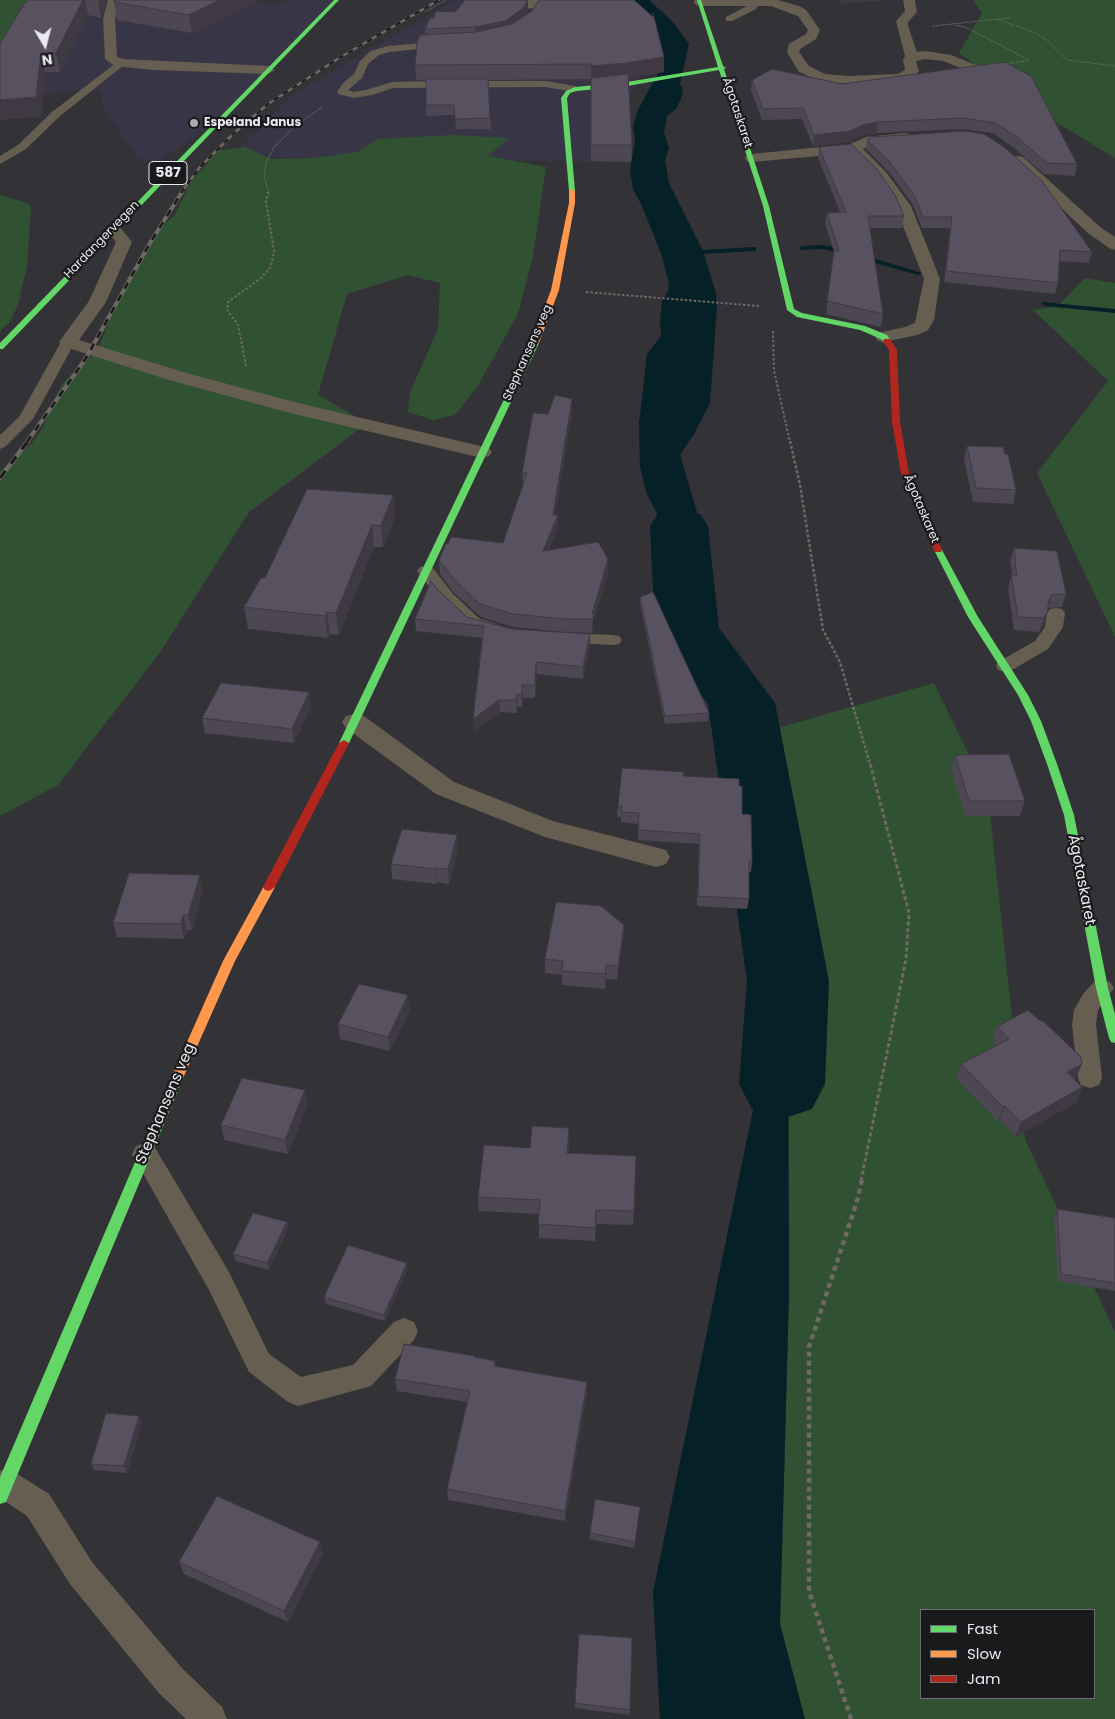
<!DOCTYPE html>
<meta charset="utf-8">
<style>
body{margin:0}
#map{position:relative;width:1115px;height:1719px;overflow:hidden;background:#333236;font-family:Poppins,sans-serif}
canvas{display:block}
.legend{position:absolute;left:920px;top:1609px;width:175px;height:90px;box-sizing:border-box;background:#1a191c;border:1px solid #6e6d71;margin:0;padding:6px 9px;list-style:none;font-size:15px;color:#ebeaf0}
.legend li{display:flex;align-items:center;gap:10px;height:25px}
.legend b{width:25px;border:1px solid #6e6d71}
.north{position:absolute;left:20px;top:20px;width:50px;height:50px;-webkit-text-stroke:4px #1a191c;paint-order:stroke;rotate:172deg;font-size:14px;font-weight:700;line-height:20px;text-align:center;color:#ebeaf0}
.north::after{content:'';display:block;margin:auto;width:18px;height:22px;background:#ebeaf0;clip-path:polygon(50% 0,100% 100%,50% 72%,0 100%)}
</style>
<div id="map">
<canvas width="1115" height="1719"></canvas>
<ul class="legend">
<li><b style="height:6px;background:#63d668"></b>Fast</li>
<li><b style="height:6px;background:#ff974d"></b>Slow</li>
<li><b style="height:6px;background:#b3261e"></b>Jam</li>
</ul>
<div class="north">N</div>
</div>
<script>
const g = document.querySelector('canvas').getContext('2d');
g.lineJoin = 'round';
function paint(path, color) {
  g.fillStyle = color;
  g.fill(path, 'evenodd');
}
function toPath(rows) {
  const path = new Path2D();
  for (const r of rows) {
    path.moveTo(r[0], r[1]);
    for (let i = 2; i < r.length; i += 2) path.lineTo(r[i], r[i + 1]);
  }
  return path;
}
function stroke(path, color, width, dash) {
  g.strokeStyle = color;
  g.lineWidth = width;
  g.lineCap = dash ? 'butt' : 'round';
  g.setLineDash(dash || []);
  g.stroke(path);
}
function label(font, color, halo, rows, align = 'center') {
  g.font = font + ' Poppins,sans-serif';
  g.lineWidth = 4.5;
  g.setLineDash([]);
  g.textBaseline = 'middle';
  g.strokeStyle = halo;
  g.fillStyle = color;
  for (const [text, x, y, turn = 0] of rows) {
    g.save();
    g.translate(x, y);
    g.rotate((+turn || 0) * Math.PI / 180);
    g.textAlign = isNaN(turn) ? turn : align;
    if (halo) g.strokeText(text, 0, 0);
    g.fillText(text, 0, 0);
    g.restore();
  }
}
paint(toPath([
 [49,0,237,0,271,4,298,0,337,0,223,116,161,159,138,159,105,110,100,91,73,91,0,101],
 [455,0,617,0,660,47,629,96,632,162,231,157,292,95]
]), '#383646');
paint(toPath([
 [0,0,48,0,0,54],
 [973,0,1115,0,1115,158,1041,113,959,53,982,13],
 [454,135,509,138,488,156,546,167,533,256,518,314,477,387,455,415,433,420,408,412,410,392,438,329,440,283,408,275,347,294,318,395,372,426,366,424,249,512,161,651,58,785,0,816,0,471,31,444,42,429,62,384,97,351,126,281,149,241,156,231,174,216,191,181,207,164,214,151,245,147,271,159,314,158,357,152,378,139],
 [0,195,27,203,31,207,27,266,18,305,9,323,0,331],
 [1085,278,1115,283,1115,637,1037,473,1108,381,1033,310,1058,306],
 [934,683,988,794,1025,1139,1115,1332,1115,1719,805,1719,780,1624,789,1294,788,981,747,737],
 [921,1610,1094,1610,1094,1698,921,1698]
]), '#305233');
paint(toPath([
 [619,0,649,0,672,21,689,44,680,84,683,90,681,99,676,109,667,116,664,132,669,148,665,161,669,183,703,251,716,293,717,307,710,403,694,434,680,455,702,529,713,605,687,630,670,607,663,582,662,533,658,516,646,492,640,467,639,424,647,354,661,336,660,321,662,301,668,291,669,284,662,256,642,206,633,189,630,171,635,140,633,127,637,112,658,73],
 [788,981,789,1294,780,1624,805,1719,660,1719,653,1592,752,1115]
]), '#052027');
paint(toPath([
 [821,245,836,247,922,273,918,275,832,251,821,249,802,250,798,248,802,246,821,245],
 [753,247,756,247,756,251,686,255,682,253,686,251,753,247],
 [1042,302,1115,309,1115,313,1045,306,1041,304,1042,302]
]), '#052027');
paint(toPath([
 [679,508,700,514,708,526,719,628,775,703,829,981,825,1084,812,1109,782,1119,752,1109,739,1084,747,981,708,704,655,630,650,526,658,514,679,508]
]), '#052027');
stroke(toPath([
 [425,12,446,0],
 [999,20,1036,33,1049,42,1067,60,1115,66],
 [955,25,965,27,1029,60],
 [933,26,1009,18],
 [1007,64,1029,60],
 [269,193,264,177,266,163,274,147,294,127,322,107]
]), '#6e6962', 1, [2, 1]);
stroke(toPath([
 [586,292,759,306],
 [773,331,774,371,790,442],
 [246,366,238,325,227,310,228,302,261,278,271,267,274,251,266,202,268,192]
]), '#6e6962', 2, [2.5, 2]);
stroke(toPath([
 [790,441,800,485,823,630,840,662,870,764]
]), '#6e6962', 2.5, [3, 2]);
stroke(toPath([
 [861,1181,906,959,909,913,870,763]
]), '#6e6962', 3, [4, 2.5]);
stroke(toPath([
 [851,1719,809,1591,809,1347,858,1198,862,1179]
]), '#6e6962', 4.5, [5, 4]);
paint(toPath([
 [752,0,761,1,756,9,732,21,726,21,726,17,749,5,752,0],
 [445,41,448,42,448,46,389,52,379,55,368,64,362,78,348,90,354,92,366,90,392,82,436,81,545,81,575,86,580,89,575,92,545,87,393,88,372,95,354,98,338,94,337,92,343,83,354,74,360,61,371,51,388,46,445,41],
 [120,60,125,63,124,65,60,116,26,149,0,164,0,156,18,145,52,112,120,60],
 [68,338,75,342,33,419,5,447,0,449,0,435,19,417,61,342,68,338],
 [426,566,432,567,453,594,480,619,497,624,500,628,497,632,491,633,468,627,441,602,417,571,420,567,426,566],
 [1056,608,1062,609,1065,613,1063,627,1048,649,1012,670,1005,672,998,670,996,666,998,662,1035,641,1045,627,1047,613,1050,609,1056,608],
 [561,633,613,635,619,636,622,640,619,644,613,645,555,642,552,638,555,634,561,633],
 [1102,979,1110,982,1114,988,1098,1010,1096,1025,1102,1078,1099,1085,1090,1088,1081,1085,1078,1078,1072,1025,1074,1010,1083,994,1094,982,1102,979],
 [145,1143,154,1146,229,1272,269,1354,301,1377,353,1365,394,1322,404,1318,414,1322,418,1331,414,1340,371,1386,298,1406,288,1402,249,1372,209,1290,132,1154,136,1146,145,1143],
 [5,1469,16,1473,49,1494,92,1562,182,1668,222,1707,227,1719,186,1719,158,1692,70,1584,27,1516,0,1498,0,1471,5,1469]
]), '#665f51');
paint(toPath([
 [108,0,120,0,115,19,117,57,123,59,268,66,275,70,268,74,154,70,115,66,105,59,103,19,108,0],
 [471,0,544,0,544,5,538,9,477,4,471,0],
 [695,0,778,0,799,6,806,10,820,30,816,39,800,49,799,52,809,66,825,74,848,76,898,74,905,70,903,60,905,56,896,21,905,11,903,0,915,0,917,12,908,22,908,26,917,52,925,51,951,55,981,67,983,70,976,74,943,61,925,59,916,61,919,71,913,78,899,82,848,84,822,82,799,72,787,52,789,44,806,34,808,30,798,16,771,6,700,6,696,5,694,2,695,0],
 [905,133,910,134,912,137,910,140,870,145,863,149,886,172,911,206,940,279,934,320,928,330,917,335,884,342,878,341,875,337,878,333,905,327,915,323,924,279,895,206,876,178,850,153,752,162,747,161,745,158,747,155,752,154,850,144,866,137,905,133],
 [1018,156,1023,157,1100,227,1115,237,1115,250,1109,248,1088,233,1013,163,1011,160,1013,157,1018,156],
 [113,224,119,226,132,242,106,302,79,340,183,372,294,402,489,448,492,452,489,456,482,458,290,413,169,380,62,346,59,342,89,301,116,242,105,229,107,226,113,224],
 [355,714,364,716,454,782,553,821,666,850,670,857,666,864,656,867,545,837,436,794,346,728,342,722,346,716,355,714]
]), '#665f51');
paint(toPath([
 [334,0,339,0,3,349,0,349,0,343,334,0],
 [697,0,701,0,723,66,726,68,724,69,769,206,794,309,802,313,865,326,887,335,891,341,890,343,884,343,881,339,860,330,797,317,787,310,763,206,719,70,627,86,576,91,570,93,567,98,575,191,572,193,569,191,561,98,566,91,575,87,627,82,718,67,697,0],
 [532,341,539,343,349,743,344,746,340,745,339,743,532,341],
 [938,547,942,550,978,617,1028,695,1041,721,1057,764,1074,815,1108,988,1115,1014,1115,1043,1111,1042,1109,1038,1096,988,1064,815,1047,764,1031,721,1018,695,968,617,934,550,938,547],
 [178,1071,183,1072,184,1076,6,1502,0,1504,0,1477,172,1076,173,1072,178,1071]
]), '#63d668');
paint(toPath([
 [572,189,575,191,575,203,559,290,539,343,535,345,531,343,551,290,569,203,569,191,572,189],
 [269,883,275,887,235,961,184,1076,183,1080,178,1081,173,1080,172,1076,223,961,265,884,269,883]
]), '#ff974d');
paint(toPath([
 [884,339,890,339,897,350,900,422,909,473,942,550,941,552,935,552,934,550,901,473,892,422,889,350,883,341,884,339],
 [344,740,349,743,275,887,269,891,265,890,263,887,339,743,344,740]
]), '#b3261e');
const railFar2 = toPath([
 [181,193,200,167,233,134,268,104,339,58,439,0]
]);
const railFar1 = toPath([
 [27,442,86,358,150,243,182,192]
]);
const rail = toPath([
 [0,478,28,441]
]);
stroke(railFar2, '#6e6a63', 2.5);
stroke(railFar1, '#6e6a63', 4);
stroke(rail, '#6e6a63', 4.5);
stroke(railFar2, '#1a191c', 2, [5.5]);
stroke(railFar1, '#1a191c', 2.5, [7]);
stroke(rail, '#1a191c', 3, [9]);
paint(toPath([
 [28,0,106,0,101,18,88,15,60,72,45,72,41,117],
 [114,0,259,0,192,33,117,20,114,2],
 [528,0,528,10,524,16,664,57,664,72,628,78,632,145,631,162,591,161,591,79,488,80,491,129,456,129,455,115,426,116,426,80,416,80,415,65,425,35,425,29,434,18,455,12],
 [1005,62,1077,164,1075,176,1044,174,1014,148,993,133,962,129,877,133,861,136,849,142,813,146,802,119,762,120,751,90,752,80,842,84],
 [867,140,1092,252,1089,263,1059,261,1058,283,1055,294,944,282,950,228,922,228,913,205,888,171,866,149],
 [819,147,904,216,902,228,870,228,883,314,881,327,826,314,834,252,825,224,827,213,840,212,818,158],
 [572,399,572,412,555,515,558,528,549,550,608,559,608,573,593,620,592,633,565,632,513,627,481,617,454,593,440,574,439,560,448,544,503,543,523,486,522,473,548,414],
 [967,446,1005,454,1016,490,1013,504,973,502,964,459],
 [393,495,395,517,383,547,374,547,339,635,330,634,328,638,248,629,244,607,265,578],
 [1014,548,1066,594,1062,607,1048,608,1043,626,1039,632,1014,630,1008,588,1012,572,1010,561],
 [439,591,467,617,512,629,590,646,583,679,537,674,535,698,523,698,522,707,517,707,517,713,500,712,474,731,473,719,482,638,416,631,415,619],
 [640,597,709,713,708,721,665,724,640,604],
 [311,707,294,743,205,733,202,718],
 [955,755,1025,801,1020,816,965,816,951,770],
 [683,776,739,786,742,814,752,862,751,872,749,872,749,899,747,909,697,906,699,844,638,840,638,824,621,822,621,817,617,817,618,806],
 [458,849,449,884,437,882,437,884,392,879,391,864],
 [203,890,192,930,187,930,184,939,117,937,113,923],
 [624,925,623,940,617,980,606,979,605,989,562,985,562,975,545,973,545,959],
 [408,995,410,1010,390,1051,340,1039,338,1024],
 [997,1027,1076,1078,1074,1079,1082,1087,1077,1102,1015,1137,1000,1120,998,1122,956,1079,961,1064,996,1045,992,1042],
 [308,1104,288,1154,224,1140,221,1125],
 [569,1142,568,1153,634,1211,633,1225,596,1224,595,1241,539,1238,539,1214,479,1211,478,1197,530,1148],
 [1057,1209,1115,1218,1115,1291,1058,1281,1054,1216],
 [287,1222,288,1229,269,1270,236,1261,233,1254],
 [407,1263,407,1270,385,1321,326,1304,324,1297],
 [474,1357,495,1361,496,1366,587,1382,587,1394,565,1521,448,1500,447,1489,467,1402,397,1391,395,1379],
 [139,1416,142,1422,127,1473,94,1470,91,1464],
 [640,1507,634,1548,589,1539,590,1533],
 [320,1542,323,1554,288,1622,184,1574,179,1562],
 [579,1634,630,1710,630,1715,575,1708]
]), '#4c4753');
paint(toPath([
 [83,0,85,0,88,15,60,72,56,53],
 [98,0,106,0,101,18],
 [220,0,259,0,192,33,189,15],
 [528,0,528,10,523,19,505,31,476,37,475,27],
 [840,0,891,0,839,4],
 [41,53,45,72,41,117,0,120,0,100],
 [664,57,664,72,627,78,591,82,591,66],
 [878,122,877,133,861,136,849,142,813,146,814,135],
 [572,399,572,412,554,524,558,515,558,528,544,565,543,551,553,515],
 [393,495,395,517,383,547,381,526],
 [372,525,374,547,339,635,336,613],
 [608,559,608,573,593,620,592,633,593,619,592,614],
 [1052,595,1048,608,1045,613,1049,600],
 [327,612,330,634,328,638,325,616],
 [1047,613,1043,626,1039,632,1043,618],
 [590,634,590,646,583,679,583,667],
 [536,662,537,674,535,698,535,685],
 [522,685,523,698,522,707],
 [309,692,311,707,294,743,292,729],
 [517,694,517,713,516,700],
 [499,700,500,712,474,731,473,719],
 [457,835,458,849,449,884,448,869],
 [436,868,437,882,437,884,435,869],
 [200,875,203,890,192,930,188,915],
 [183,915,187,930,184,939,181,924],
 [624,925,623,940,617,980,618,966],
 [606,965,606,979,605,989,605,974],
 [408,995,410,1010,390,1051,388,1037],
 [1082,1064,1076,1078,1061,1086,1067,1072],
 [1082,1087,1077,1102,1015,1137,1021,1122],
 [305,1090,308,1104,288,1154,285,1140],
 [1005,1106,1000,1120,998,1122,1003,1107],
 [287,1222,288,1229,269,1270,267,1263],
 [407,1263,407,1270,385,1321,384,1315],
 [587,1382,587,1394,565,1521,565,1511],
 [139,1416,142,1422,127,1473,124,1466],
 [320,1542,323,1554,288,1622,284,1611]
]), '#3e3943');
const building = toPath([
 [28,0,83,0,56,53,41,53,36,97,0,100,0,44,24,4,28,0],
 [114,0,220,0,189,15,114,2,114,0],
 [465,0,528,0,522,9,505,21,475,27,425,29,430,18,434,18,436,11,455,12,465,0],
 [539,0,634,0,653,17,653,13,664,57,627,63,591,66,591,64,415,65,417,42,420,35,476,32,512,24,532,11,539,0],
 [1005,62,1031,76,1077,164,1047,163,1017,137,995,123,964,118,878,122,862,125,851,131,814,135,803,108,763,109,752,80,772,69,842,84,1005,62],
 [628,74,632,145,591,145,591,78,628,74],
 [426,79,488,79,490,118,455,119,454,105,426,105,426,79],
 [964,131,984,134,1004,147,1042,181,1092,252,1060,250,1058,283,946,271,952,217,923,217,914,195,889,161,867,140,872,137,964,131],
 [851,144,876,168,895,195,904,216,868,216,883,314,827,301,834,251,839,251,827,213,846,212,819,147,851,144],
 [555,395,572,399,553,515,558,515,543,551,598,542,608,559,592,614,594,614,593,619,565,619,513,614,480,604,454,579,439,560,446,543,448,544,451,537,503,543,527,473,522,473,533,413,548,414,555,395],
 [967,446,1003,447,1005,454,1008,454,1016,490,976,488,967,446],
 [307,489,393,495,381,526,372,525,336,613,327,612,325,616,244,607,261,578,265,578,307,489],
 [1014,548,1057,551,1066,594,1052,595,1049,600,1047,613,1043,618,1018,617,1011,575,1017,576,1015,562,1016,563,1014,548],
 [431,581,439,591,467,617,512,629,590,634,583,667,536,662,535,685,522,685,522,694,517,694,516,700,499,700,473,719,484,626,415,619,431,581],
 [653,592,709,713,665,716,640,597,653,592],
 [221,683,309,692,292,729,202,718,221,683],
 [1009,754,1025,801,969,801,955,755,1009,754],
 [622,768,684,772,683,776,739,779,739,786,742,786,742,814,751,815,752,862,749,861,749,899,698,896,700,834,638,830,639,813,621,812,622,806,618,806,622,768],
 [402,829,457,835,448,869,436,868,435,869,391,864,402,829],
 [129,873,200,875,188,915,183,915,181,924,113,923,129,873],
 [556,902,601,906,624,925,618,966,606,965,605,974,562,971,563,961,545,959,556,902],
 [359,984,408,995,388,1037,338,1024,359,984],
 [1028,1010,1040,1021,1043,1021,1081,1057,1082,1064,1067,1072,1082,1087,1021,1122,1005,1106,1003,1107,961,1064,1009,1039,997,1027,1028,1010],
 [242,1078,305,1090,285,1140,221,1125,242,1078],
 [532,1126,569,1128,567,1153,636,1156,634,1211,596,1210,595,1228,538,1224,540,1200,478,1197,484,1145,530,1148,532,1126],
 [1057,1209,1115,1218,1115,1283,1061,1274,1057,1209],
 [253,1213,287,1222,267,1263,233,1254,253,1213],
 [348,1245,407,1263,384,1315,324,1297,348,1245],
 [404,1344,474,1356,474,1357,495,1361,494,1366,587,1382,565,1511,447,1489,470,1391,395,1379,404,1344],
 [106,1413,139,1416,124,1466,91,1464,106,1413],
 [217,1496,320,1542,284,1611,179,1562,217,1496],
 [595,1499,640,1507,635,1542,590,1533,595,1499],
 [579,1634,632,1638,630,1710,575,1703,579,1634]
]);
paint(building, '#585260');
stroke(building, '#3e3943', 1);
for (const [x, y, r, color] of [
 [194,123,5,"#abaaaf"]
]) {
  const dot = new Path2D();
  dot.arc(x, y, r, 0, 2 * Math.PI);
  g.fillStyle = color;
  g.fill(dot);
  stroke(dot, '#1a191c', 2);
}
label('12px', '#ebeaf0', '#1a191c', [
 ["Ågotaskaret",737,113,72],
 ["Hardangervegen",102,240,-46],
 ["Stephansens veg",528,353,-66],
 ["Ågotaskaret",921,509,67]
]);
label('bold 12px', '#ebeaf0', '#1a191c', [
 ["Espeland Janus",204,123]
], 'left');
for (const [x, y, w] of [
 [168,173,38]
]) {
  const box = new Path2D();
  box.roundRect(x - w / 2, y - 11.5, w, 23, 4);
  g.fillStyle = '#1a191c';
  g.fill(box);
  stroke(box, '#ebeaf0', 1);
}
label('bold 14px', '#ebeaf0', null, [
 ["587",168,173]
]);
label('15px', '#ebeaf0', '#1a191c', [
 ["Ågotaskaret",1081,880,79],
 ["Stephansens veg",166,1104,-67]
]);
</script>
